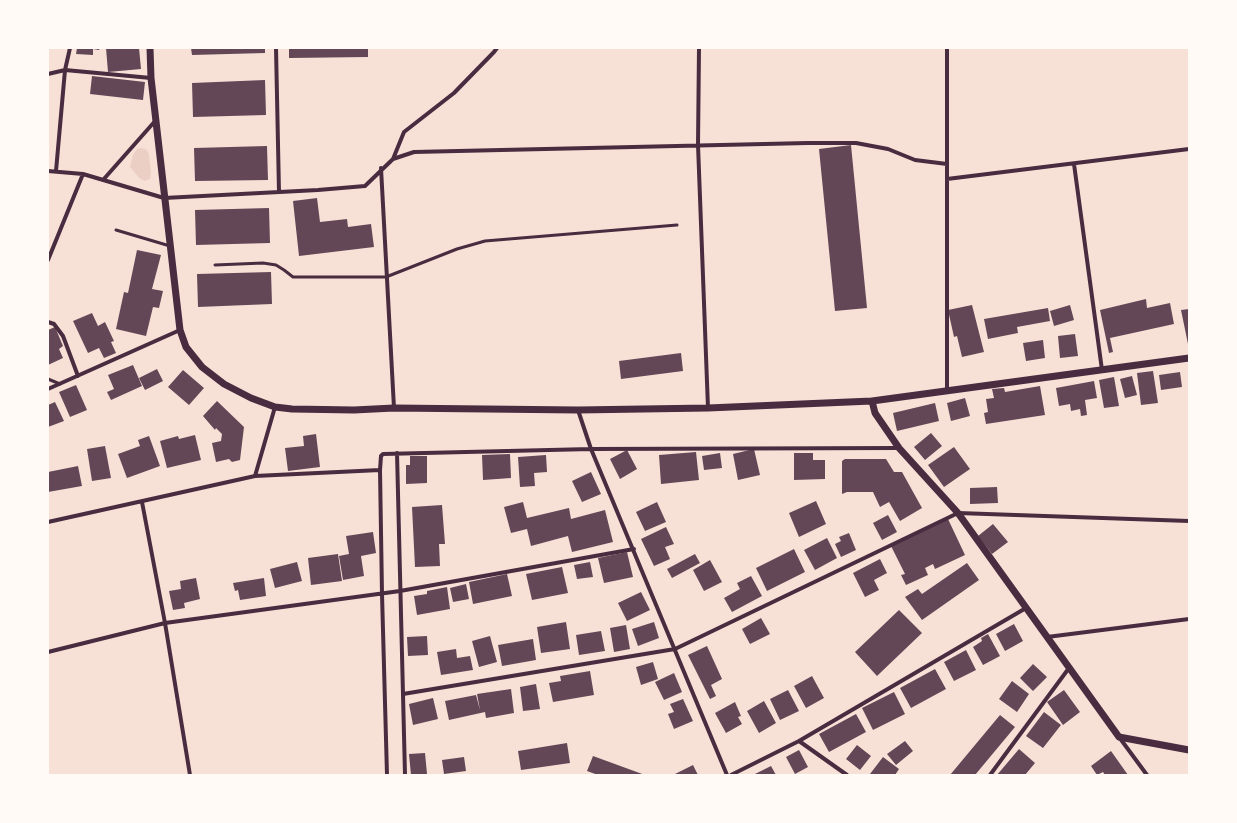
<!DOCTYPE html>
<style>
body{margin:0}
#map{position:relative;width:1237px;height:823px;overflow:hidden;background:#f7e1d7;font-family:"Nunito Sans",sans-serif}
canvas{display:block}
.frame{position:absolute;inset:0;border:49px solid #fffaf5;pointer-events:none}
</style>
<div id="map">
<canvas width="1237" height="823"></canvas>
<div class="frame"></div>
</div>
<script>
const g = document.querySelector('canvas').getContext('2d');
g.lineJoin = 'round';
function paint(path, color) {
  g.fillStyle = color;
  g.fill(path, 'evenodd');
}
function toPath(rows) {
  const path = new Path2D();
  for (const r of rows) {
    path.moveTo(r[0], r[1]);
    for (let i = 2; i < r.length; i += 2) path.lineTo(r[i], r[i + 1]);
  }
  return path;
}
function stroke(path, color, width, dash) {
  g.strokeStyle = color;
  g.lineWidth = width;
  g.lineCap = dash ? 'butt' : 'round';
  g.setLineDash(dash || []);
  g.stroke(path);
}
paint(toPath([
 [142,148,147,150,149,155,151,173,150,179,145,181,139,178,130,167,133,155,137,149]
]), '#ebcfc5');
paint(toPath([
 [77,48,100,48,99,50,93,49,93,55,76,54],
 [106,48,139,48,141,69,108,72],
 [191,48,265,48,265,53,192,55],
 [289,48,368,48,368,57,289,58],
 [92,76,145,82,143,100,90,94],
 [265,80,266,115,193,117,192,83],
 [851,145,867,308,835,311,819,149],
 [267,146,268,180,195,181,194,148],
 [317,198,320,222,347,219,348,227,371,224,374,247,299,256,293,201],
 [269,208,270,243,196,245,195,210],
 [137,250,161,255,152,289,163,291,159,308,153,307,146,336,116,329,124,292,128,293],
 [271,272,272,304,198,307,197,274],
 [1146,299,1147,308,1170,303,1174,324,1110,338,1113,352,1109,353,1100,310],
 [972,305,984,352,962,357,957,336,954,337,948,310],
 [1070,305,1074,320,1054,326,1050,311],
 [1048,308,1050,321,1017,327,1018,333,988,339,984,319],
 [1189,309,1189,344,1188,344,1181,310],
 [92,313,98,326,105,322,114,341,111,342,116,353,104,358,99,348,88,353,73,321],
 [55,327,63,346,59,349,63,358,48,365,48,330],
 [1075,334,1078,356,1060,358,1058,336],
 [1043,340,1045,358,1026,361,1023,343],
 [681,353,683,371,621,379,619,361],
 [133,365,142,386,111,400,107,392,114,389,108,375],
 [157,369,163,381,145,390,139,378],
 [183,370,204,388,189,405,168,387],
 [1153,371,1158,403,1141,405,1137,373],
 [1180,372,1182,387,1161,390,1159,375],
 [1132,376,1137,395,1125,398,1120,379],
 [1114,377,1119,406,1104,408,1099,380],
 [1094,381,1097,398,1085,400,1087,415,1081,416,1080,409,1071,411,1070,404,1059,406,1056,388],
 [76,385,87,410,70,417,59,392],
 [1040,386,1045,415,986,424,984,413,988,412,986,399,994,398,992,389,1004,388,1005,392],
 [965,398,970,416,951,421,947,403],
 [217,401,244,427,240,460,232,462,229,459,216,462,212,443,221,441,222,434,216,428,215,430,203,416],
 [55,402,64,421,48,427,48,405],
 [935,403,939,421,897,431,893,413],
 [931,433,942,446,925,460,914,447],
 [316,434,320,467,288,471,285,448,304,446,303,436],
 [195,435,201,460,167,468,160,441,178,436,179,439],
 [149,436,160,466,127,478,118,454,140,446,138,440],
 [105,446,111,478,92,481,87,449],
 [954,447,970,469,944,487,928,465],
 [754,449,760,475,738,480,733,454],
 [627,450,637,469,620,479,610,459],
 [696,452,699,480,661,484,659,455],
 [720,453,722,468,704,470,702,456],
 [794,453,813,453,813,460,825,460,825,479,794,480],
 [510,454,511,478,483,480,482,455],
 [546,455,547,472,534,473,535,486,520,487,518,457],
 [410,456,427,456,427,483,406,484,406,465,410,465],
 [845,459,886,459,894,472,902,472,922,508,900,521,889,502,880,507,873,492,847,492,842,494,842,461],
 [78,466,82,486,48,492,48,472],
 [591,472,601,494,582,502,572,481],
 [997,487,998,503,970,504,970,488],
 [816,501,826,524,799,537,789,513],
 [523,502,527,518,569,508,571,519,605,510,613,542,572,552,568,536,531,546,527,529,511,533,504,507],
 [657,502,666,522,645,531,636,512],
 [442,505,445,544,439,544,440,566,415,567,412,507],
 [888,515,897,532,882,540,873,523],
 [948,519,965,555,935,569,933,564,925,568,928,575,906,585,901,575,905,574,891,546],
 [993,524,1008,542,992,554,978,536],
 [666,527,674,544,665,547,670,559,654,566,641,539],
 [373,532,376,553,361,556,364,576,343,580,339,556,349,554,346,536],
 [849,533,856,550,841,557,835,544,841,541,839,537],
 [827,538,837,558,815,570,804,550],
 [794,549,805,572,767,591,756,568],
 [627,552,633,577,604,583,598,558],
 [338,554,342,581,311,585,308,558],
 [695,554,700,563,672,578,667,569],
 [880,559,887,573,874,580,879,590,865,597,853,573],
 [710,560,722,582,704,591,693,570],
 [297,562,302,581,275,588,270,569],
 [590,562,593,577,577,579,574,565],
 [967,563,979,580,922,620,905,597,918,589,922,594],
 [562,567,568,593,532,600,526,574],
 [507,574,512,596,473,604,469,582],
 [751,576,762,596,732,612,724,598,740,589,737,583],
 [196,578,200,599,184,603,185,608,173,610,169,591,181,589,180,581],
 [264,578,266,596,240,600,238,590,235,591,233,583],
 [466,584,469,599,453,602,450,588],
 [447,587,450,609,417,615,414,596,427,594,427,591],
 [641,592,650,610,627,621,618,603],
 [899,610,922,633,877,676,855,652],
 [761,618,770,634,750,644,742,629],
 [566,622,570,649,541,653,537,627],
 [654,622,659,638,638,646,632,629],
 [1014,624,1023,641,1005,651,996,634],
 [626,625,630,649,614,652,610,628],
 [601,631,605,651,579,655,576,635],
 [988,634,1000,656,983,665,973,647,982,641,981,638],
 [427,636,428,655,408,656,407,637],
 [490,636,497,662,479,667,472,641],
 [533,639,536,660,502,666,498,645],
 [707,646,722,679,711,685,716,696,710,699,688,655],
 [456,649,457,658,470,656,473,670,441,675,437,652],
 [966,650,976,670,954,681,944,662],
 [653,662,658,679,641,685,636,667],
 [1033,664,1047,677,1033,691,1020,678],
 [935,669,946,689,911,708,900,688],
 [590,671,594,695,553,702,549,683,561,681,560,676],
 [674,673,682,692,664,700,655,682],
 [812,676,824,698,806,708,794,686],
 [1012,681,1029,694,1017,712,999,699],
 [536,684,540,709,523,711,520,687],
 [511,689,514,713,486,718,485,712,449,720,445,701,476,695,480,710,477,694],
 [788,690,799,711,780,720,770,699],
 [1064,690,1080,712,1063,725,1047,702],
 [894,692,905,714,873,730,862,708],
 [433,698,438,719,413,725,409,704],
 [683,699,693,721,674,729,668,714,674,712,670,704],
 [764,701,776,723,759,733,747,711],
 [735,702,741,716,738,717,742,724,726,733,715,713],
 [1044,712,1061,725,1043,748,1026,736],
 [856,714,866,732,829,752,819,734],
 [1000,715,1015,727,975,775,950,775],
 [905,741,913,751,896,765,887,754],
 [567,743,570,763,521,770,518,751],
 [857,745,871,756,860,770,846,759],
 [1019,749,1035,763,1025,775,997,775],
 [799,750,808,767,795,774,786,757],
 [1111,751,1128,775,1105,775,1103,772,1097,775,1091,766],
 [425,753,427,774,411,775,409,754],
 [593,756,645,775,598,775,587,771],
 [464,757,466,771,444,774,442,760],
 [883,757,899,769,895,775,870,774],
 [693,765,698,775,673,775],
 [771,766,776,775,755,775,755,774]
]), '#644757');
stroke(toPath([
 [116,230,170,246],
 [215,265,263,263,276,265,284,270,293,277,386,277,457,249,485,241,677,225],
 [48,379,60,384]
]), '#4a2c40', 3);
stroke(toPath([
 [276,48,279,192],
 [699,48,698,145,708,408],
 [48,74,65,70,151,78],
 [393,159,404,132,454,93,494,52,497,48],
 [1074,164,1102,370],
 [381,168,394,408],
 [48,171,83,174,164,198,318,190,365,186,393,159,414,152,808,143,856,143,888,149,915,160,947,164],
 [56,171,65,70,70,48],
 [947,179,1189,149],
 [103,180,156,120],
 [48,260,83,174],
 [48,322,54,324,63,336,78,376],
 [48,389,180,330],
 [947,391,947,48],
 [578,410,591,449,727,775],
 [397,453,405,775],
 [255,476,275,407],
 [142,502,165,623,190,775],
 [48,522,255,476,380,470],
 [1047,637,1189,619],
 [48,652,165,623,400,591,634,549],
 [403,694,675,649,958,513,1189,521],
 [1119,737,1147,775],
 [799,741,847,775],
 [387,775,382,594,380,470,381,456,383,454,591,449,899,448],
 [731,775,799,741,1026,608],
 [990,775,1069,668]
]), '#4a2c40', 4);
stroke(toPath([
 [150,48,151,78,180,330,186,347,202,367,224,384,251,398,275,407,292,409,354,410,394,408,578,410,708,408,872,401,1189,358],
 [872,401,875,413,899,448,958,513,1119,737,1189,750]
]), '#4a2c40', 7);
</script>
